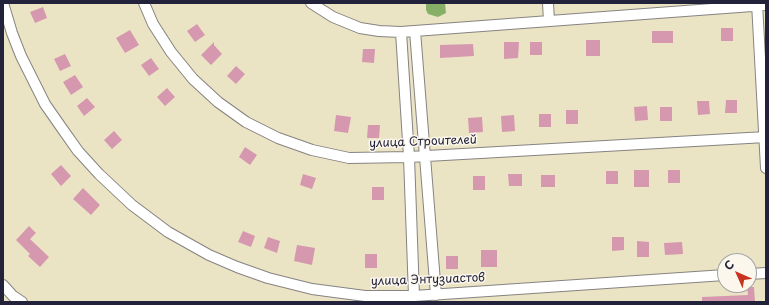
<!DOCTYPE html>
<meta charset="utf-8">
<style>
body{margin:0}
#map{position:relative;width:769px;height:305px;overflow:hidden;background:#ebe4c4;font-family:"Playpen Sans",sans-serif}
canvas{display:block}
.frame{position:absolute;inset:0;border:4px solid #22223b;pointer-events:none}
.north{position:absolute;left:717px;top:253px;width:40px;height:40px;box-sizing:border-box;background:#fbf7ec;border:1px solid #a4a2a5;border-radius:50%;rotate:315deg;font-size:11px;font-weight:700;line-height:16px;text-align:center;color:#22223b}
.north::after{content:'';display:block;margin:auto;width:14px;height:18px;background:#c8321e;clip-path:polygon(50% 0,100% 100%,50% 72%,0 100%)}
</style>
<div id="map">
<canvas width="769" height="305"></canvas>
<div class="frame"></div>
<div class="north">С</div>
</div>
<script>
const g = document.querySelector('canvas').getContext('2d');
g.lineJoin = 'round';
function paint(path, color) {
  g.fillStyle = color;
  g.fill(path, 'evenodd');
}
function toPath(rows) {
  const path = new Path2D();
  for (const r of rows) {
    path.moveTo(r[0], r[1]);
    for (let i = 2; i < r.length; i += 2) path.lineTo(r[i], r[i + 1]);
  }
  return path;
}
function stroke(path, color, width, dash) {
  g.strokeStyle = color;
  g.lineWidth = width;
  g.lineCap = dash ? 'butt' : 'round';
  g.setLineDash(dash || []);
  g.stroke(path);
}
function label(font, color, halo, rows, align = 'center') {
  g.font = font + ' "Playpen Sans",sans-serif';
  g.lineWidth = 3;
  g.setLineDash([]);
  g.textBaseline = 'middle';
  g.strokeStyle = halo;
  g.fillStyle = color;
  for (const [text, x, y, turn = 0] of rows) {
    g.save();
    g.translate(x, y);
    g.rotate((+turn || 0) * Math.PI / 180);
    g.textAlign = isNaN(turn) ? turn : align;
    if (halo) g.strokeText(text, 0, 0);
    g.fillText(text, 0, 0);
    g.restore();
  }
}
paint(toPath([
 [426,3,445,3,446,13,438,17,428,14,426,10]
]), '#87b066');
paint(toPath([
 [43,7,47,18,35,23,30,12],
 [197,24,205,35,195,42,187,31],
 [721,28,733,28,733,41,721,41],
 [130,30,139,45,125,53,116,38],
 [652,31,673,31,673,43,652,43],
 [586,40,600,40,600,56,586,56],
 [214,42,214,45,222,54,211,65,201,55],
 [504,42,519,42,518,58,504,59],
 [530,42,542,42,542,55,530,55],
 [473,44,474,56,440,58,440,45],
 [363,49,375,49,374,63,362,62],
 [65,54,71,66,60,71,54,59],
 [151,58,159,69,149,76,141,65],
 [236,66,245,74,236,84,227,76],
 [75,75,83,87,71,95,63,82],
 [167,88,175,97,165,106,157,97],
 [87,98,95,107,84,116,77,106],
 [726,100,737,100,737,113,725,113],
 [697,101,709,101,710,114,698,115],
 [647,106,648,120,635,121,634,107],
 [660,107,672,107,672,121,660,121],
 [566,110,578,110,578,124,566,124],
 [539,114,551,114,551,127,539,127],
 [336,115,351,117,348,133,334,131],
 [514,115,515,131,502,132,501,116],
 [482,117,483,132,469,133,468,118],
 [368,125,380,125,379,138,367,138],
 [114,131,122,140,112,149,104,140],
 [245,147,257,155,250,165,239,157],
 [61,165,71,176,61,186,51,174],
 [634,170,649,170,649,187,634,187],
 [668,170,680,170,680,183,668,183],
 [606,171,618,171,618,184,606,184],
 [303,174,316,178,312,189,300,185],
 [508,174,522,174,522,186,509,186],
 [541,175,555,175,555,187,541,187],
 [473,176,485,176,485,190,473,190],
 [372,187,384,187,384,200,372,200],
 [83,188,100,205,91,215,73,199],
 [29,226,36,233,30,239,49,257,40,267,28,256,30,254,16,240],
 [243,231,255,236,251,247,238,242],
 [268,237,280,241,277,253,264,248],
 [612,237,624,237,624,250,612,251],
 [637,241,649,242,649,257,637,257],
 [682,242,683,254,665,255,664,243],
 [297,245,315,248,312,265,294,261],
 [481,250,497,250,497,267,481,267],
 [365,254,377,254,377,268,365,268],
 [446,256,458,256,458,269,446,269],
 [747,287,754,287,755,302,702,302,702,297,748,295]
]), '#d598af');
const minor = toPath([
 [3,3,12,33,21,56,45,104,61,127,78,151,99,174,132,205,168,232,209,255,237,267,268,278,312,289,365,296,414,296,725,275],
 [144,3,153,24,171,52,193,79,218,102,246,122,278,138,312,150,349,158,409,157,766,137],
 [311,3,333,17,360,28,379,31,401,32,766,5],
 [548,3,549,21],
 [757,3,766,168],
 [415,31,436,295],
 [401,32,409,157,414,296],
 [749,274,766,273],
 [3,285,13,296,22,302]
]);
stroke(minor, '#868380', 12);
stroke(minor, '#fff', 10);
label('12px', '#22223b', '#fbf7ec', [
 ["улица Строителей",423,142,-2],
 ["улица Энтузиастов",428,280,-2]
]);
</script>
